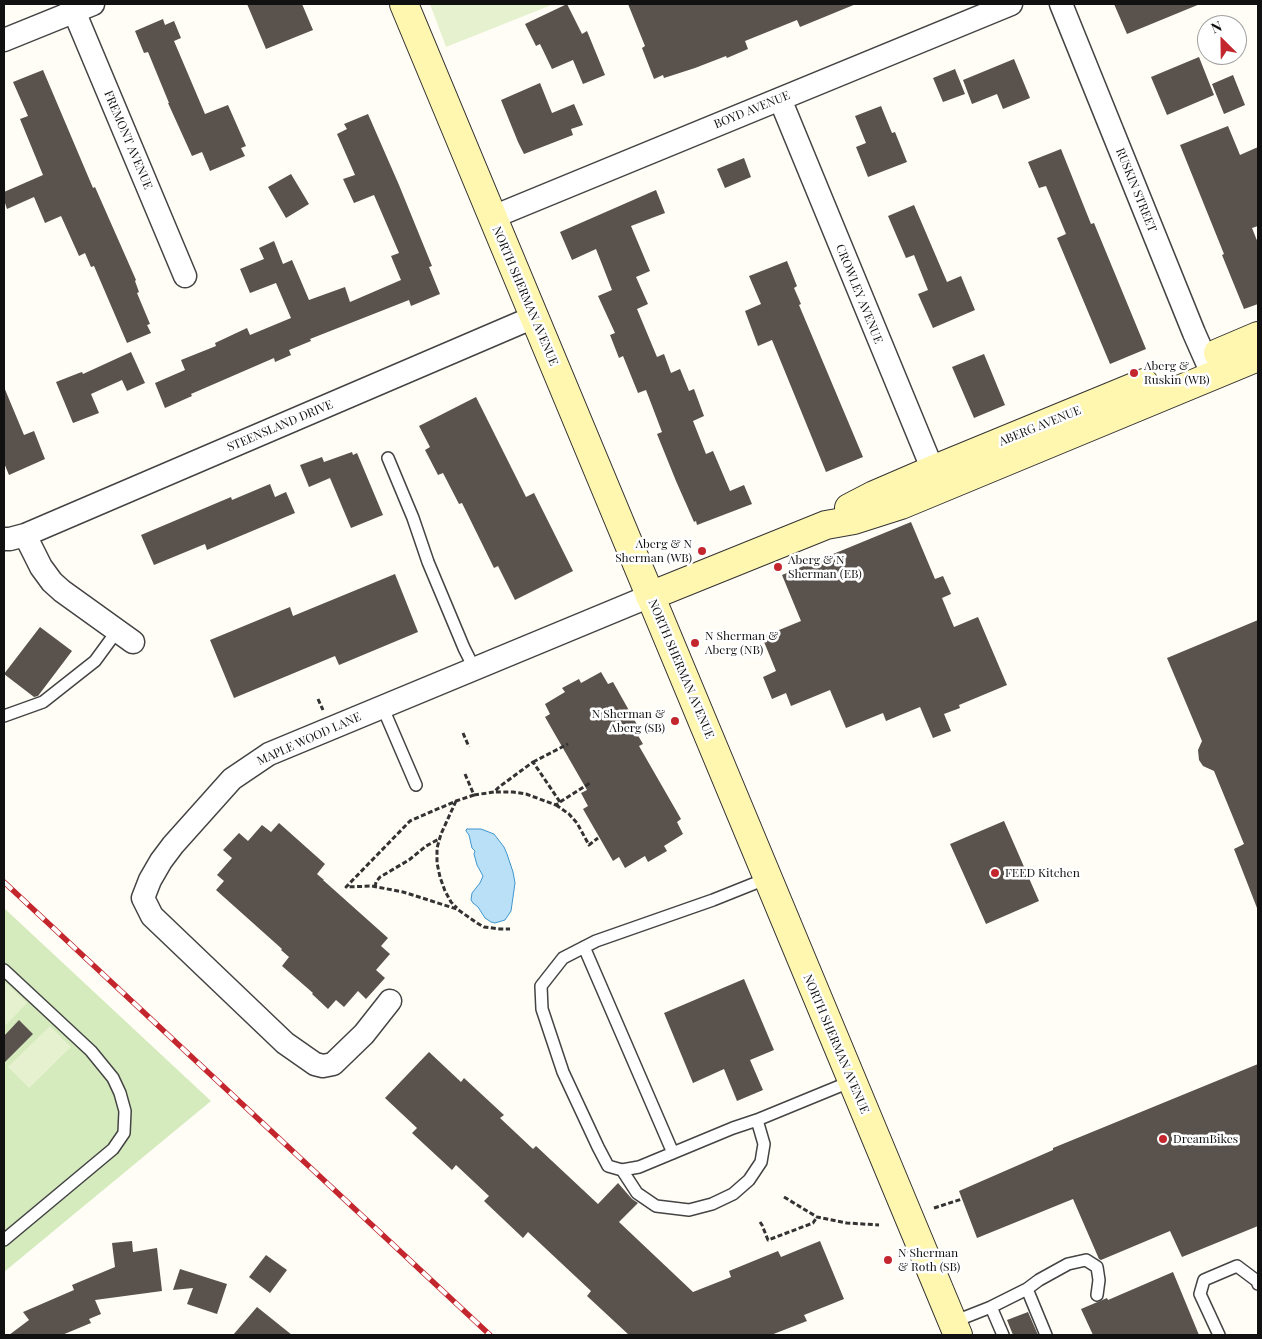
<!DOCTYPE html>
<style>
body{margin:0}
#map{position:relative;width:1262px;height:1339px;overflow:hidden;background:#fffdf5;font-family:"Playfair Display",serif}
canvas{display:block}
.frame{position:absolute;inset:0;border:5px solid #111;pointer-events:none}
.north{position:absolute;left:1197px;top:15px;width:50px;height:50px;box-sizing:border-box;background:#fff;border:1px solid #a0a0a0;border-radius:50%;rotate:337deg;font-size:14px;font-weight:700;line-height:20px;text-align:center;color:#111}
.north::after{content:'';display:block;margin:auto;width:18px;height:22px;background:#c4262e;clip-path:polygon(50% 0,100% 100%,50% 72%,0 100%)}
</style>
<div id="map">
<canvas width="1262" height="1339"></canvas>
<div class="frame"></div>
<div class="north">N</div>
</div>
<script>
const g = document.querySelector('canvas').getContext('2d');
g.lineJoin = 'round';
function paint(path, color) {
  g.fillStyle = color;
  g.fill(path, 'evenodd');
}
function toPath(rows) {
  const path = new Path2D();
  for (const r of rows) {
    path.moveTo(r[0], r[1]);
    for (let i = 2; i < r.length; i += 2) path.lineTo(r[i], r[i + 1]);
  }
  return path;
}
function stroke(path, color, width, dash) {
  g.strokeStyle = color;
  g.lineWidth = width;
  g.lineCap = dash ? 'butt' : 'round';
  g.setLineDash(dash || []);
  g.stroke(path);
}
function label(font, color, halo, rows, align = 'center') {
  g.font = font + ' "Playfair Display",serif';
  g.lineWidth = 5;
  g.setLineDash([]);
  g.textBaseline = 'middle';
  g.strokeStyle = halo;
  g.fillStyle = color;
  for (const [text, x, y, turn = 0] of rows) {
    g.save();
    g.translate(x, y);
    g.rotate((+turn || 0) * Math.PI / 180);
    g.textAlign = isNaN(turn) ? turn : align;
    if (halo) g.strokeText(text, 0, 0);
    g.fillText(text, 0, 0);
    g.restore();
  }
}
paint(toPath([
 [4,908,211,1101,4,1272]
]), '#d5ebbd');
paint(toPath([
 [430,4,554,4,446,47],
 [6,983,27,1003,4,1027,4,986],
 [50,1026,71,1047,29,1088,8,1067]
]), '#e6f2cf');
const water = toPath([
 [467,829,481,829,494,834,504,847,507,854,513,872,515,883,511,911,505,920,495,923,491,922,485,918,478,907,473,903,471,900,472,893,480,883,483,876,477,865,474,854,475,851,472,848,469,835,466,831,466,830,467,829]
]);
paint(water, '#b9e0f7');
stroke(water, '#3f96cf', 1);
paint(toPath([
 [247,4,302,4,313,30,266,49],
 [567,4,582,34,587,31,605,75,583,84,573,60,552,69,540,44,536,46,525,24],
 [628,4,856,4,800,27,797,20,745,41,748,49,727,58,726,56,695,68,664,78,663,75,654,79,642,48,645,46],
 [1114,4,1200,4,1127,34],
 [163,19,165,25,174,21,181,38,174,41,205,114,228,105,246,146,241,148,245,156,210,171,202,152,192,156,168,103,169,103,148,52,144,53,135,31],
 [1199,57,1214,95,1167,115,1151,77],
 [1014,59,1030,98,1003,109,997,94,972,104,963,80],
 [955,69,965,94,943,102,933,78],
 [43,70,93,188,95,187,136,280,135,281,139,292,137,293,150,324,147,325,151,333,127,343,94,266,91,267,85,253,79,256,61,216,45,223,34,197,7,209,4,200,4,192,43,175,20,119,28,116,13,82],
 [1233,75,1245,105,1224,114,1212,84],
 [540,83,552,113,574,104,583,125,571,129,573,135,524,154,518,142,501,100],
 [881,106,892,133,895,132,907,162,868,177,856,147,866,143,855,116],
 [368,114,399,185,432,266,429,267,440,294,411,306,409,300,310,339,311,341,289,350,291,355,275,362,274,358,191,394,192,396,165,408,155,383,185,370,181,360,216,346,215,343,247,328,250,335,291,318,276,283,250,293,240,269,264,259,259,248,274,241,283,264,292,260,309,300,345,287,350,302,401,280,391,256,399,253,374,195,354,203,343,179,355,175,337,134,347,129,344,124],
 [1228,126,1240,155,1258,147,1258,226,1252,228,1258,243,1258,304,1244,309,1222,255,1224,254,1180,145],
 [1061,149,1091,224,1094,223,1146,349,1110,364,1057,238,1066,234,1046,186,1039,188,1028,162],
 [744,158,751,177,725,188,717,169],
 [291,174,309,204,286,218,268,187],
 [656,190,665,213,631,226,650,271,636,277,648,304,637,309,657,357,664,354,671,373,680,369,689,391,694,389,704,416,693,421,706,454,713,451,730,491,744,485,752,504,697,525,696,521,694,522,676,481,657,434,662,432,646,390,638,393,623,356,619,358,610,335,615,333,598,296,612,290,596,249,572,260,560,232],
 [914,205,947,282,961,276,975,310,933,328,918,294,928,290,914,255,906,258,888,216],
 [787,261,797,286,794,288,801,304,799,305,863,457,826,472,772,340,758,346,745,311,761,304,749,276],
 [131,352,145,383,127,391,122,380,91,394,99,413,73,423,56,382,79,373,82,372,83,374],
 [984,354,1005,405,974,418,952,367],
 [4,387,24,435,34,431,45,459,9,475,4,463],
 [476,397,526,497,534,493,573,571,515,600,498,566,494,568,462,503,459,504,443,473,438,475,425,450,430,447,419,426],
 [352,452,353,455,357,453,383,515,351,528,330,478,309,487,300,465,322,457,324,462],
 [270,484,275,497,286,492,295,513,207,550,205,544,154,565,141,535,231,497,232,500],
 [911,522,935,579,943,576,951,594,942,598,954,627,978,617,1007,685,959,705,960,708,944,714,951,731,933,738,920,707,886,721,883,713,846,728,830,690,791,706,786,693,772,699,763,677,776,671,762,637,801,621,782,575],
 [395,574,418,632,339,665,335,656,234,698,210,640,290,607,293,616],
 [1258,620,1258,908,1257,908,1234,849,1244,844,1214,771,1203,766,1199,760,1198,750,1202,741,1167,658],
 [40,627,72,651,38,696,34,697,4,674],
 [601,672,608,684,613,682,640,730,636,732,643,744,639,746,681,819,677,822,683,834,664,846,667,851,648,862,645,856,625,868,619,857,613,861,583,809,588,806,581,793,587,790,545,717,550,714,545,704,565,692,562,688,579,679,581,683],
 [1004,821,1039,901,986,924,950,844],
 [279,823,325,864,317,874,324,880,323,880,388,938,381,946,390,954,376,970,385,978,366,999,358,991,344,1007,336,1000,328,1009,312,994,313,993,282,966,289,957,281,950,282,949,216,890,224,881,217,875,232,858,223,850,239,833,248,841,262,825,271,832],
 [744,979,774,1050,750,1060,763,1090,737,1101,724,1069,693,1083,664,1013],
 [19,1020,33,1034,4,1063,4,1036],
 [429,1052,461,1082,464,1078,504,1115,500,1118,533,1149,536,1146,598,1204,618,1183,632,1199,638,1203,619,1222,693,1292,731,1277,729,1271,778,1251,781,1257,820,1241,844,1299,804,1315,807,1321,771,1335,629,1335,587,1296,591,1291,528,1232,523,1238,484,1201,489,1196,456,1165,452,1170,412,1133,417,1128,385,1098],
 [1258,1064,1258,1226,1182,1257,1170,1231,1101,1260,1099,1259,1073,1199,977,1238,959,1191,1053,1150,1053,1148],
 [132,1241,133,1252,157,1248,162,1291,95,1300,101,1314,89,1319,91,1323,62,1335,9,1335,29,1320,23,1312,74,1290,72,1285,115,1267,112,1243],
 [266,1255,287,1270,270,1293,249,1277],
 [180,1269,227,1284,217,1314,187,1304,193,1288,173,1290],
 [1173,1272,1199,1335,1093,1335,1081,1309,1107,1298,1108,1300],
 [257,1307,292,1335,233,1335],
 [1028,1312,1038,1335,1013,1335,1007,1320]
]), '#5a524d');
const lane = toPath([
 [388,458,413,518,428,562,464,648,474,668],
 [382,706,416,785],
 [4,716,43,702,95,661,117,631],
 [768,878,713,900,596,941,563,958,541,986,542,1009,563,1072,598,1147,608,1166,622,1170,639,1167,733,1128,757,1120,852,1081],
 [584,947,673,1153],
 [4,970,91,1051,113,1078,120,1093,125,1111,124,1133,113,1149,4,1240],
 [622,1170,637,1193,656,1206,689,1210,712,1204,733,1194,749,1180,761,1162,764,1144,757,1120],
 [1027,1289,1039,1280,1068,1264,1086,1260,1097,1267,1099,1280,1097,1295],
 [991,1307,1003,1335],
 [953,1322,991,1307,1027,1289,1046,1335],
 [1219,1335,1200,1294,1204,1280,1237,1266,1257,1281,1258,1284]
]);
const street = toPath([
 [71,4,185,276],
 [1061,4,1194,333,1213,376],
 [4,40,93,4],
 [780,99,939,485],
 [493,217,1011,4],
 [25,535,534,317],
 [4,539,10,539,25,535,41,567,52,582,62,591,133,642],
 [390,1001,364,1034,333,1064,323,1066,315,1064,285,1043,152,916,143,898,150,880,161,861,173,845,232,779,269,754,650,596]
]);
const secondary = toPath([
 [404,4,958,1335],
 [1218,353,1258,336],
 [849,508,874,495,932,470,1144,383],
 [650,596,826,525,854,520,901,505,1258,357]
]);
stroke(lane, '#444', 14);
stroke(street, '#444', 25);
stroke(secondary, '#333', 30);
stroke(toPath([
 [318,699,323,710],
 [463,733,469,747],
 [533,762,568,744],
 [465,774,474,795,456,801,410,821,346,887,372,886,403,892,457,909,477,923,484,927,500,929,510,929],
 [474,795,494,792,499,787,533,762,560,802,556,805,526,794,513,792,494,792],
 [456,801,441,834,437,848,437,863,440,877,445,891,451,902,457,908],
 [560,802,590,783],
 [556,805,569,814,577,823,589,845,598,838],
 [375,887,376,882,380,877,409,860,426,846,439,839],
 [784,1197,817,1217,847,1223,879,1225],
 [934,1208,962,1199],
 [760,1222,762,1225,768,1240,813,1223,817,1217]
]), '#333', 3, [5, 2.5]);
stroke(lane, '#fff', 11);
stroke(street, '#fff', 22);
stroke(secondary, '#fff6b0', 28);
const rail = toPath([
 [4,882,490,1335]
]);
stroke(rail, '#c4262e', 5.5);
stroke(rail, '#fff', 4, [11]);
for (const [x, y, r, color] of [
 [1134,373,5,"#c4262e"],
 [702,551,5,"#c4262e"],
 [778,567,5,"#c4262e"],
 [695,643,5,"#c4262e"],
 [675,721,5,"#c4262e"],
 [995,873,5,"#c4262e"],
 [1163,1139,5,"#c4262e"],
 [888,1260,5,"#c4262e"]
]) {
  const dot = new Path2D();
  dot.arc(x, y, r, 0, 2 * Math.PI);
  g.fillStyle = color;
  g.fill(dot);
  stroke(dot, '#fff', 2);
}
label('12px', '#111', '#fff', [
 ["BOYD AVENUE",752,110,-22],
 ["FREMONT AVENUE",128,140,67],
 ["RUSKIN STREET",1136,190,68],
 ["CROWLEY AVENUE",859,294,68],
 ["NORTH SHERMAN AVENUE",525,296,67],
 ["STEENSLAND DRIVE",280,426,-23],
 ["ABERG AVENUE",1040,426,-22],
 ["NORTH SHERMAN AVENUE",681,669,67],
 ["MAPLE WOOD LANE",309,739,-24],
 ["NORTH SHERMAN AVENUE",836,1044,67]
]);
label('12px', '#111', '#fff', [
 ["Aberg &",1144,366],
 ["Ruskin (WB)",1144,380],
 ["Aberg & N",692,544,"right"],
 ["Sherman (WB)",692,558,"right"],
 ["Aberg & N",788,560],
 ["Sherman (EB)",788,574],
 ["N Sherman &",705,636],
 ["Aberg (NB)",705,650],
 ["N Sherman &",665,714,"right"],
 ["Aberg (SB)",665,728,"right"],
 ["FEED Kitchen",1005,873],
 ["DreamBikes",1173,1139],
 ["N Sherman",898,1253],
 ["& Roth (SB)",898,1267]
], 'left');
</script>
